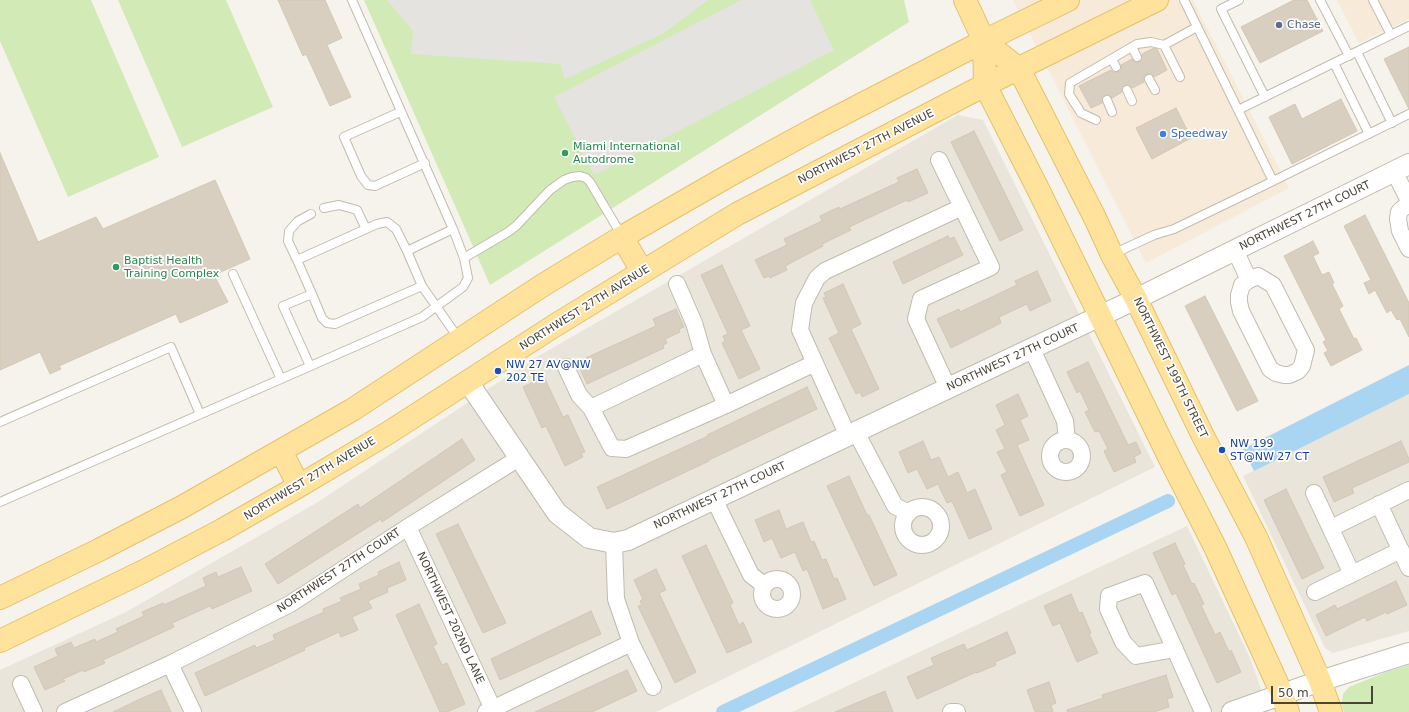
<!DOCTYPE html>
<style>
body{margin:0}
#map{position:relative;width:1409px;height:712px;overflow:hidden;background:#f6f3ec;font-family:"DejaVu Sans",sans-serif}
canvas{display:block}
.scale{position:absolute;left:1271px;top:686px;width:102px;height:18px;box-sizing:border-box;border:2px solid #4b4439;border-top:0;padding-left:5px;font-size:12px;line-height:14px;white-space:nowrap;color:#4b4439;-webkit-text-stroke:3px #fff;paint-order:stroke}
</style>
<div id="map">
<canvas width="1409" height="712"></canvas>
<div class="scale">50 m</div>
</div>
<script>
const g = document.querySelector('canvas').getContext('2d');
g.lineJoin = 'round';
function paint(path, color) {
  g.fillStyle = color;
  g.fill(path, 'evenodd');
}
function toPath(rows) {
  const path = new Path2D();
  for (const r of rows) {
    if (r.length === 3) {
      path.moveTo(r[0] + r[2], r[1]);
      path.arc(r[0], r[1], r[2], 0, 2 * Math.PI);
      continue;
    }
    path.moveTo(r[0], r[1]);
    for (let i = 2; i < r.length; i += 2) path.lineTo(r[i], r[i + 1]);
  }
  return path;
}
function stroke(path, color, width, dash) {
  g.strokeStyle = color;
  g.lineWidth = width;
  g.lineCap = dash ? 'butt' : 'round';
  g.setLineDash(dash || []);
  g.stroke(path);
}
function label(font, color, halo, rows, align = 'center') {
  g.font = font + ' "DejaVu Sans",sans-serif';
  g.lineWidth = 3.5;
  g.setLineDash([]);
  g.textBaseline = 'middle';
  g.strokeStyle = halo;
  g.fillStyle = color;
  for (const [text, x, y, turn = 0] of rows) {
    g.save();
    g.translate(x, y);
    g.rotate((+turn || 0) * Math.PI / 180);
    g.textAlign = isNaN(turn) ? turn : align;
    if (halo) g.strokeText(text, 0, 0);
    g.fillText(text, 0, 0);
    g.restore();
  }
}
paint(toPath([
 [958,115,983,120,1155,467,656,712,0,712,0,670,126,612,318,502,535,358],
 [1409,394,1409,631,1333,653,1325,648,1243,476],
 [1187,526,1250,658,1269,712,792,712]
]), '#eae5da');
paint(toPath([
 [1013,0,1193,0,1289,188,1146,263],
 [1337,0,1409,0,1409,19,1359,43]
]), '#f7ead8');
paint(toPath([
 [0,0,91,0,159,157,68,197,0,41],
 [118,0,226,0,273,107,182,147],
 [364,0,904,0,909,22,490,285],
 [1409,665,1409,712,1344,712,1342,705,1343,694,1349,687,1386,672]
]), '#d2eab5');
paint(toPath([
 [387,0,708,0,664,33,565,79,560,64,411,54,413,31],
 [741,0,810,0,834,50,594,175,554,97]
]), '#e5e3e0');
paint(toPath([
 [1409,365,1409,394,1254,471,1243,449]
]), '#a9d4f2');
stroke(toPath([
 [723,712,1168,501]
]), '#a9d4f2', 14);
const building = toPath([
 [278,0,325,0,342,38,327,45,351,97,330,106,306,54,303,56,278,0],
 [1294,0,1307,0,1323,31,1260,63,1241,27,1294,0],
 [1409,47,1409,109,1384,59,1409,47],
 [1154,48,1157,49,1167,70,1154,77,1152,74,1147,74,1144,76,1144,82,1132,88,1128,85,1124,85,1122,89,1122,92,1112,98,1108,95,1105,95,1102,99,1102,103,1091,108,1079,86,1111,70,1113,72,1118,72,1121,70,1121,65,1132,59,1134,62,1139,62,1142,60,1142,54,1154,48],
 [1341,99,1357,131,1292,164,1269,117,1295,104,1302,119,1341,99],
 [1176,108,1191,138,1152,159,1136,128,1176,108],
 [974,131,1023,230,1000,241,951,142,974,131],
 [0,153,38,242,96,217,103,229,215,180,250,259,214,275,228,302,180,323,176,314,59,366,61,369,50,374,40,352,0,370,0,153],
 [917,169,928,193,908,202,907,200,849,227,851,230,822,244,823,246,785,266,787,270,770,278,769,276,764,278,755,260,787,245,784,239,822,221,820,216,839,207,840,209,899,182,897,178,917,169],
 [1365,215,1409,303,1409,337,1400,319,1397,320,1391,310,1387,313,1375,290,1369,294,1364,283,1371,280,1344,226,1365,215],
 [948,236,950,239,954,237,963,255,903,284,893,262,948,236],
 [1313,241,1319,253,1313,256,1322,275,1329,272,1334,283,1332,284,1343,306,1339,309,1354,339,1356,338,1362,350,1331,366,1324,353,1328,351,1323,342,1326,340,1284,256,1313,241],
 [722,265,750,326,741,330,760,369,739,379,722,343,725,341,723,336,728,334,701,275,722,265],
 [1037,271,1051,301,1030,311,1027,304,999,317,1001,323,951,348,937,319,959,309,960,312,1017,285,1015,281,1037,271],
 [843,284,861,324,851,329,879,389,862,397,860,392,856,394,829,338,839,333,823,298,826,297,824,293,843,284],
 [1205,296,1258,401,1237,411,1185,306,1205,296],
 [676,309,684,327,679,329,680,332,665,339,667,343,663,345,664,348,587,384,577,362,656,326,653,319,676,309],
 [1088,362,1128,445,1136,442,1141,453,1134,457,1136,462,1114,472,1104,451,1108,449,1099,431,1095,432,1085,412,1089,410,1080,391,1077,393,1067,372,1088,362],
 [544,377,563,417,568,415,585,452,581,453,583,457,565,466,546,426,542,428,523,387,544,377],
 [807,387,817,409,709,460,709,461,607,509,597,487,708,436,707,435,807,387],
 [1018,394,1028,416,1020,420,1029,440,1017,445,1044,505,1020,516,1001,475,1007,472,997,452,1005,449,996,430,1005,425,996,405,1018,394],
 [462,439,475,460,382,522,381,519,278,584,265,564,358,504,360,508,462,439],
 [923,441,931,460,939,457,948,477,958,472,967,493,975,489,992,529,969,539,952,501,947,503,938,484,927,489,917,469,908,473,899,452,923,441],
 [1401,441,1409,459,1409,462,1352,488,1354,493,1334,502,1323,477,1401,441],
 [849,476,867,515,869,515,897,575,874,586,827,486,849,476],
 [1286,489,1324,568,1302,579,1264,500,1286,489],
 [779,510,786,529,803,522,811,542,814,541,822,560,826,559,834,579,837,578,846,599,823,609,807,569,803,571,795,552,781,558,772,538,764,542,755,520,779,510],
 [458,524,506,623,483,633,436,534,458,524],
 [1175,543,1185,564,1183,565,1192,584,1194,583,1204,604,1201,605,1215,635,1220,632,1229,652,1231,650,1241,672,1217,683,1176,593,1172,595,1153,553,1175,543],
 [706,545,733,603,730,605,739,625,743,622,752,642,727,653,682,556,706,545],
 [399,562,406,580,387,588,388,592,368,601,372,608,352,617,358,630,341,637,339,632,304,648,305,650,205,696,195,673,255,645,256,648,275,640,273,635,324,612,323,609,342,601,340,598,361,589,359,584,379,575,378,572,399,562],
 [241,567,252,591,212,609,210,606,172,623,174,627,103,660,105,663,84,672,83,670,63,679,65,681,45,690,34,667,58,656,55,649,71,642,74,648,95,639,96,642,118,632,116,629,144,616,142,612,163,603,164,605,206,586,203,578,216,572,218,577,241,567],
 [656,569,666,590,659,593,696,672,675,683,638,606,642,605,640,601,643,599,634,580,656,569],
 [1396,581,1407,605,1387,614,1386,612,1367,621,1365,617,1326,636,1316,615,1335,605,1337,609,1396,581],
 [1071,594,1079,613,1082,612,1091,633,1089,634,1098,653,1077,662,1060,623,1053,626,1044,606,1071,594],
 [419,604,437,644,433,646,442,665,447,663,465,704,447,712,440,712,396,615,419,604],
 [591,611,601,634,500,680,491,659,591,611],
 [1007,632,1016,653,995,662,996,665,977,673,976,672,917,699,907,677,934,665,931,658,964,644,967,650,1007,632],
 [627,670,637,691,592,712,535,712,627,670],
 [1166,675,1173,697,1167,699,1169,707,1154,712,1067,712,1067,710,1103,698,1102,695,1166,675],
 [1049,682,1056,703,1051,705,1053,712,1035,712,1027,690,1049,682],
 [161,690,171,712,113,712,140,699,161,690],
 [885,691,893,712,835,712,885,691]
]);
paint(building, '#d8cfc1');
stroke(building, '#d3c7b4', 1);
const service = toPath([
 [1184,0,1273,181],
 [1239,0,1221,9,1265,97],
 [1320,0,1349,56],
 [1373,0,1391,35],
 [1164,45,1180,77],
 [1132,47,1137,57],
 [1357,52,1392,123],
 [1112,59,1116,67],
 [1334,63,1369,134],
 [1149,79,1155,90],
 [1127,90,1132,101],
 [1107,100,1112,112],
 [1238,110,1409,26],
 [400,112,344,137,361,176,368,185,375,186,425,163],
 [1096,120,1081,113,1069,94,1070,83,1137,44,1151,42,1164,45,1197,27],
 [324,208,339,205,357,210,366,229],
 [1113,254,1154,235,1174,229,1263,186,1409,114],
 [464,258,508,232,516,226,550,190,564,180,572,177,580,176,586,178,590,182,622,236],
 [297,260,288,241,289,231,298,221,311,214],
 [422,286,459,339],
 [312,294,322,318,327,323,335,324,422,286,407,251],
 [310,366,283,306,312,294,297,260,377,224,387,222,396,229,407,251,453,229],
 [281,379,422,317,463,287,468,278,464,258,453,229,352,0],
 [0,422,171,347,200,414],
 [0,502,281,379,233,274]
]);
const minor = toPath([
 [939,160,991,267,921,299,916,319,948,388],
 [1394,171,1409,201],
 [1409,204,1402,209,1399,212,1398,219,1400,231,1409,249],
 [1235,250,1249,280,1242,285,1239,295,1239,302,1241,311,1270,369,1276,373,1284,375,1289,375,1298,371,1302,366,1306,350,1273,285,1258,276,1249,280],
 [677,284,694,323,703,354,726,405],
 [1032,349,1065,421,1067,440],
 [566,367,579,395,591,408,612,448,626,449,726,405,815,363],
 [591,408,703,354],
 [856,432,895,506,909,513],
 [848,436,800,330,804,303,817,278,825,271,962,207],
 [1066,456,16],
 [1314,493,1352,574],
 [714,499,751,575,764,585],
 [1379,504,1409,568],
 [922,526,19],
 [408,527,493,709],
 [1331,528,1409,490],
 [614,543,616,599,631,643,653,687],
 [777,594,15],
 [1315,592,1401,550],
 [1175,649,1136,656,1123,642,1108,609,1109,596,1145,583,1203,712],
 [170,664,193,712],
 [21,684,34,712],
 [65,712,170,664,290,604,408,527,519,458],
 [486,712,631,643],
 [951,712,957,712]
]);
const tertiary = toPath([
 [468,382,557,513,589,538,614,543,628,540,1136,299,1409,164],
 [1232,712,1320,681,1409,653]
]);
const primary = toPath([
 [965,0,984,41,985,85,1038,189,1171,461,1215,547,1282,694,1288,712],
 [984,41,1019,69,1095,218,1112,255,1136,299,1203,436,1256,537,1320,681,1331,712],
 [622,237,642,271],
 [281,451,299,486],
 [0,598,99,550,182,507,352,410,543,285,622,237,730,175,816,128,984,41,1068,0],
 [0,641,142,572,222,530,299,486,388,433,554,326,737,214,985,85,1157,0]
]);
stroke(service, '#c2bbae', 10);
stroke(minor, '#c2bbae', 18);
stroke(tertiary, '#c2bbae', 22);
stroke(primary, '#e6c16a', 24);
stroke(service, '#fff', 8);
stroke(minor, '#fff', 16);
stroke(tertiary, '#fff', 20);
stroke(primary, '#ffe39c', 22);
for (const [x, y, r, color] of [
 [1279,25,4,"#5c6f8a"],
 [1163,134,4,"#3f7fe0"],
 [565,153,4,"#2e9e5b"],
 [116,267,4,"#2e9e5b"],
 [498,371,4,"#1a4fb4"],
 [1222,450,4,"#1a4fb4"]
]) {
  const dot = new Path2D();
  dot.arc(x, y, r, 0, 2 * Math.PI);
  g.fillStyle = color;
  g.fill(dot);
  stroke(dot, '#fff', 1.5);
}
label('11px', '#4e5e75', '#fff', [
 ["Chase",1287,25]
], 'left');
label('11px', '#366cbe', '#fff', [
 ["Speedway",1171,134]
], 'left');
label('11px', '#27864d', '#fff', [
 ["Miami International",573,147],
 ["Autodrome",573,160],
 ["Baptist Health",124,261],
 ["Training Complex",124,274]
], 'left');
label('11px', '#4b4439', '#fff', [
 ["NORTHWEST 27TH AVENUE",866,147,-27],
 ["NORTHWEST 27TH COURT",1305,216,-26],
 ["NORTHWEST 27TH AVENUE",585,308,-32],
 ["NORTHWEST 27TH COURT",1013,358,-25],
 ["NORTHWEST 199TH STREET",1170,368,64],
 ["NORTHWEST 27TH AVENUE",310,479,-31],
 ["NORTHWEST 27TH COURT",720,496,-25],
 ["NORTHWEST 27TH COURT",339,571,-33],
 ["NORTHWEST 202ND LANE",450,618,65]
]);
label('11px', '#164399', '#fff', [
 ["NW 27 AV@NW",506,365],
 ["202 TE",506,378],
 ["NW 199",1230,444],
 ["ST@NW 27 CT",1230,457]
], 'left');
</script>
